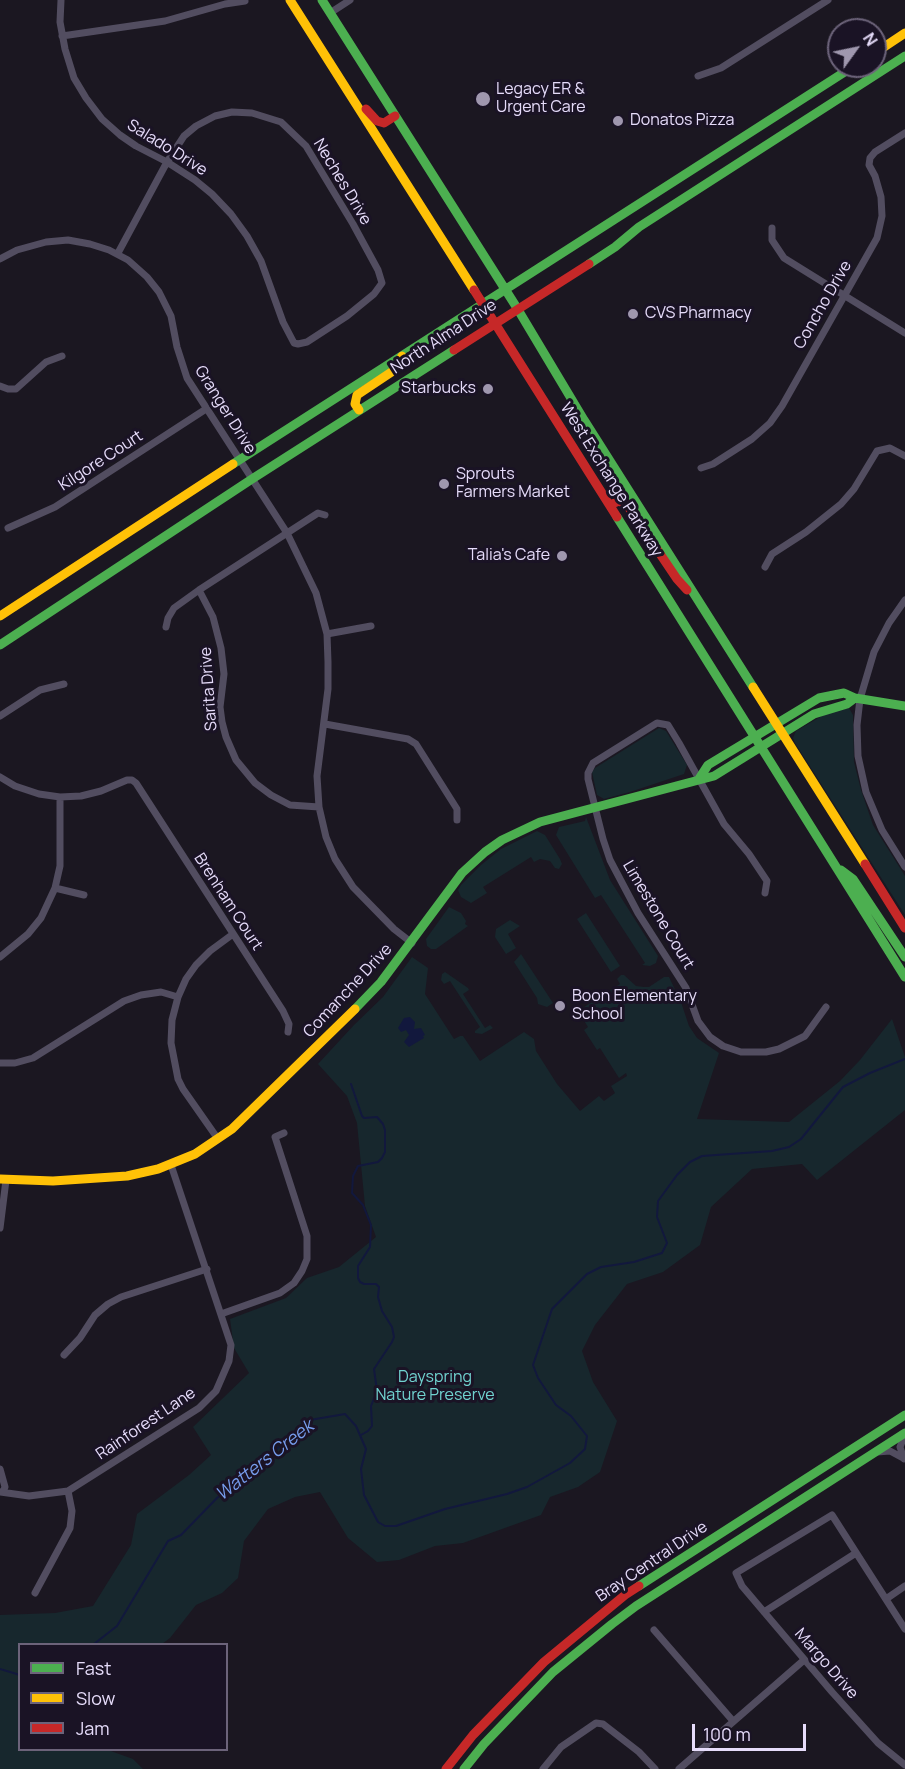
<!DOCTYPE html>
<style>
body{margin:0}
#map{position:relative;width:905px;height:1769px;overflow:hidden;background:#1b1721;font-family:Manrope,sans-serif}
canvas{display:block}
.legend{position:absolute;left:18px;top:1643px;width:210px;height:108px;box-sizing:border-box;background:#1a1325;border:2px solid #6c637a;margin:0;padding:8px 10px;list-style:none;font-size:18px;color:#e6dcfa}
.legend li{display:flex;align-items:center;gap:12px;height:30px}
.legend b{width:30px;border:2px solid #6c637a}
.north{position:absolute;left:827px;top:18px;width:60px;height:60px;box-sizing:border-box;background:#1a1325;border:2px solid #6c637a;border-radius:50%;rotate:57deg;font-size:16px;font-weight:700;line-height:24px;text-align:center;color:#e6dcfa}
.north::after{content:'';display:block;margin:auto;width:21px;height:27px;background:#9f97ae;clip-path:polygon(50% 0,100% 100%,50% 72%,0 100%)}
.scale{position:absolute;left:692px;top:1724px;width:114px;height:27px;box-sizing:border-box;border:3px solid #e6dcfa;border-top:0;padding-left:8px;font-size:18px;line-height:21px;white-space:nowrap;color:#e6dcfa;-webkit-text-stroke:4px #1a1325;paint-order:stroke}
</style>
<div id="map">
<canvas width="905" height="1769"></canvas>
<ul class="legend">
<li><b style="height:8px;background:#4caf50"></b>Fast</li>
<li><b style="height:8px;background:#ffc107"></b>Slow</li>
<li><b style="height:8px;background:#c62828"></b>Jam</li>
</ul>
<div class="north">N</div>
<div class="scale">100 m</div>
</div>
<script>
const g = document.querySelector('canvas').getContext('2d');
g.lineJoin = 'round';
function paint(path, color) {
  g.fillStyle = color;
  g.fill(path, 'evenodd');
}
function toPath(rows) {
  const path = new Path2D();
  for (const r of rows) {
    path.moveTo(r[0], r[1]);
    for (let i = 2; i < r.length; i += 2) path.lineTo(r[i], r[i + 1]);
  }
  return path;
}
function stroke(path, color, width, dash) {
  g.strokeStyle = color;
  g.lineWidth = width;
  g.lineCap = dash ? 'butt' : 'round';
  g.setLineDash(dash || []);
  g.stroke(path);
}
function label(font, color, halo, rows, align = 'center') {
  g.font = font + ' Manrope,sans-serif';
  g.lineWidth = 6;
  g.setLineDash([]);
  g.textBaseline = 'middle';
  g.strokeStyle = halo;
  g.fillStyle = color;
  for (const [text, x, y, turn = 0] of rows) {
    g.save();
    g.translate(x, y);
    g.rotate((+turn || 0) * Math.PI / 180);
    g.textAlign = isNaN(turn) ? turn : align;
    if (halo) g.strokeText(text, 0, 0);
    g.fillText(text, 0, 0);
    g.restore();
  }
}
paint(toPath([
 [849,708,853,715,854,762,861,790,873,825,905,876,905,915,795,743,793,738,796,731,827,713],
 [659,728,666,731,687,765,684,774,630,792,604,799,597,795,592,772,595,768],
 [586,817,610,880,658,956,656,963,650,966,642,965,645,963,601,895,595,898,556,835,559,827,585,821],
 [537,831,545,835,560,859,562,864,559,869,555,868,550,861,540,859,534,862,531,857,483,887,487,893,471,903,461,897,458,890,461,885,481,865,501,849],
 [449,907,461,913,466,921,465,924,468,926,436,949,431,949,427,946,426,939],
 [586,913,620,966,611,972,577,919],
 [510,920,520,926,508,934,516,948,506,954,495,937,496,929],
 [521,954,553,1003,547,1007,538,1004,537,998,514,962],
 [412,957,428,968,425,994,454,1039,460,1036,463,1036,480,1061,524,1032,534,1039,536,1051,557,1084,580,1111,599,1096,604,1101,615,1093,611,1086,627,1076,626,1073,619,1078,600,1048,597,1050,584,1030,588,1027,578,1011,620,984,617,979,621,975,624,975,636,986,644,987,649,987,664,977,669,977,681,1002,689,1026,697,1038,719,1053,697,1119,789,1122,840,1081,860,1060,892,1019,905,1057,905,1110,817,1180,802,1164,752,1169,711,1207,700,1245,663,1272,627,1284,595,1325,582,1351,593,1382,617,1421,600,1472,578,1487,550,1497,541,1515,463,1543,435,1546,399,1560,377,1562,348,1538,320,1492,295,1497,268,1509,244,1541,238,1578,222,1593,196,1605,170,1638,162,1644,20,1644,20,1750,108,1750,133,1759,143,1769,0,1769,0,1615,55,1613,93,1606,131,1545,137,1514,189,1475,211,1455,193,1427,249,1373,234,1348,230,1319,286,1298,307,1278,339,1267,376,1237,365,1206,357,1123,347,1096,318,1064,354,1025,383,997],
 [445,972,468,988,469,990,463,994,485,1028,490,1025,493,1028,482,1034,475,1033,475,1031,480,1027,450,981,444,984,441,980,442,974]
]), '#17272d');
paint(toPath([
 [410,1017,415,1022,414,1029,421,1028,425,1035,423,1036,424,1038,409,1047,404,1042,409,1035,406,1030,401,1032,398,1028,404,1018]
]), '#12183d');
stroke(toPath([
 [351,1084,362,1116,364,1118,377,1117,383,1124,385,1130,385,1152,382,1158,378,1162,358,1166,353,1176,352,1193,363,1205,371,1225,370,1247,358,1266,358,1278,360,1282,364,1284,376,1284,379,1287,378,1297,382,1311,392,1327,394,1337,392,1342,374,1369,377,1391,371,1406,372,1426,368,1431,361,1435],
 [94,1644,117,1626,168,1541,181,1535,217,1498,274,1452,291,1434,310,1420,345,1414,356,1426,366,1449,361,1469,364,1495,378,1522,385,1526,396,1526,445,1509,507,1494,527,1487,570,1463,585,1449,587,1436,571,1416,556,1405,538,1378,533,1365,552,1309,587,1274,601,1267,634,1262,662,1253,667,1243,657,1217,658,1201,677,1175,690,1162,702,1156,772,1151,789,1147,801,1139,843,1087,870,1073,905,1059],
 [0,1669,20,1675]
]), '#12183d', 2);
stroke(toPath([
 [61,0,60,22,65,49,74,78,86,98,102,119,120,135,136,146,167,162,195,180,212,194,231,214,247,236,261,261,283,322,294,343,298,344,307,342,347,316,374,294,382,283,378,270,353,224,306,146,281,122,252,113,232,112,215,116,196,126,184,136,167,162,118,253],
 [330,13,350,0],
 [62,36,165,21,225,4,245,1],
 [698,76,721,68,828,0],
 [772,228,772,240,784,258,905,333],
 [0,259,17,250,46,242,68,240,90,244,109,250,128,260,147,277,159,292,171,316,177,347,187,378,287,533,316,593,327,634,328,662,328,689,317,776,319,807,326,837,335,859,353,887,394,929,412,943],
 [0,386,8,389,16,389,46,362,62,356],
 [701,468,713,464,752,439,770,423,782,406,877,238,882,216,881,197,875,176,869,165,870,158,875,152,905,133],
 [8,528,55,507,206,409],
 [765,567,772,554,806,532,841,504,854,489,877,451,890,448,905,456],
 [199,590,213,617,221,648,224,674,220,707,222,722,226,737,236,760,255,783,271,795,290,805,319,807],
 [905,600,889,623,874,652,860,699,857,725,858,756,866,792,882,830,905,867],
 [166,627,168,618,174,608,199,590,318,513,325,515],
 [327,634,371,626],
 [0,716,40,690,64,684],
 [325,724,408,739,416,744,457,809,457,820],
 [0,777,15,786,39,794,60,797,81,796,101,791,127,780,132,780,136,783,283,1011,289,1024,288,1032],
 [55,888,84,895],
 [765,893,767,881,749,854,724,824,679,743,668,725,657,723,593,763,588,773,588,779,603,839,610,860,638,913,686,988,698,1021,710,1037,723,1046,741,1052,766,1052,779,1049,805,1036,826,1007],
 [0,957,28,934,41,918,55,888,60,866,60,797],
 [0,1063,15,1063,33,1058,124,1001,141,995,161,992,178,997],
 [218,1139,183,1089,178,1079,171,1043,172,1020,178,997,186,979,196,965,210,951,233,934],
 [0,1228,6,1180],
 [221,1314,280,1293,294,1283,302,1271,307,1259,307,1236,275,1137,284,1133],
 [64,1355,80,1338,95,1315,108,1304,121,1297,207,1269],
 [877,1452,890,1451,903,1458],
 [904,1459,900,1447,905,1434],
 [0,1469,5,1487,3,1492],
 [0,1492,29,1496,68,1491,199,1408,216,1391,229,1361,231,1345,171,1165],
 [35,1593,70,1528,72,1511,68,1491],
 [886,1599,905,1586],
 [764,1612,856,1553],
 [905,1629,832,1515,736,1573,742,1586,832,1692,878,1743,905,1765],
 [654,1630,733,1721],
 [543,1769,561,1747,596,1723,603,1724,639,1752,655,1769],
 [679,1769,804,1660]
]), '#524d60', 7);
stroke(toPath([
 [322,0,517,308,584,420,753,687],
 [589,264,615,247,639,227,905,56],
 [233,464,854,66],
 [617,517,905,977],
 [0,645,252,479,454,350],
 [699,779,708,765,819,698,844,693,855,698,905,706],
 [841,870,853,879,905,957],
 [355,1009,381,982,462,873,485,852,502,840,540,822,714,776,814,714,847,704,855,698],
 [639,1586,905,1415],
 [464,1769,484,1744,553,1672,612,1624,636,1606,905,1433]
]), '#4caf50', 9);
stroke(toPath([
 [290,0,474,290],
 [875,53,905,33],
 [359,410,355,404,357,395,393,371,402,356],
 [0,616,233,464],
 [753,687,865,864],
 [0,1179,53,1181,127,1176,158,1169,195,1154,232,1129,355,1009]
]), '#ffc107', 9);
stroke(toPath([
 [366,109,377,121,384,123,395,116],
 [474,290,617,517],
 [454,350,589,264],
 [610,505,619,501,627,505,677,579,687,590],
 [865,864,905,928],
 [446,1769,473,1735,544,1662,625,1595,639,1586]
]), '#c62828', 9);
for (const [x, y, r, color] of [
 [483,99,8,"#9f97ae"],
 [618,121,6,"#9f97ae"],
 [633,314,6,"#9f97ae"],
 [488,389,6,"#9f97ae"],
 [444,484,6,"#9f97ae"],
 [562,556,6,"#9f97ae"],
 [560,1006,6,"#9f97ae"]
]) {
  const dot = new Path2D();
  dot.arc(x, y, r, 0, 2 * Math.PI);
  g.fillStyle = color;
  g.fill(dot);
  stroke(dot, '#1a1325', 2);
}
label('16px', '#e6dcfa', '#1a1325', [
 ["Legacy ER &",496,90],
 ["Urgent Care",496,108],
 ["Donatos Pizza",630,121],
 ["CVS Pharmacy",645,314],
 ["Starbucks",476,389,"right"],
 ["Sprouts",456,475],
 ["Farmers Market",456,493],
 ["Talia's Cafe",550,556,"right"],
 ["Boon Elementary",572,997],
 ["School",572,1015]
], 'left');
label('16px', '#e6dcfa', '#1a1325', [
 ["Salado Drive",167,148,32],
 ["Neches Drive",342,182,59],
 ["Concho Drive",823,305,-60],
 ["North Alma Drive",444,337,-33],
 ["Granger Drive",225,410,58],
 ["Kilgore Court",101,461,-33],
 ["West Exchange Parkway",611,480,58],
 ["Sarita Drive",209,689,-94],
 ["Brenham Court",228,902,57],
 ["Limestone Court",658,915,59],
 ["Comanche Drive",348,991,-47],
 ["Rainforest Lane",146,1424,-34],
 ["Bray Central Drive",652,1562,-34],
 ["Margo Drive",826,1664,49]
]);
label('16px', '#70d2cf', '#1a1325', [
 ["Dayspring",435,1378],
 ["Nature Preserve",435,1396]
]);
label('italic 18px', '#779ded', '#1a1325', [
 ["Watters Creek",265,1461,-38]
]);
</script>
